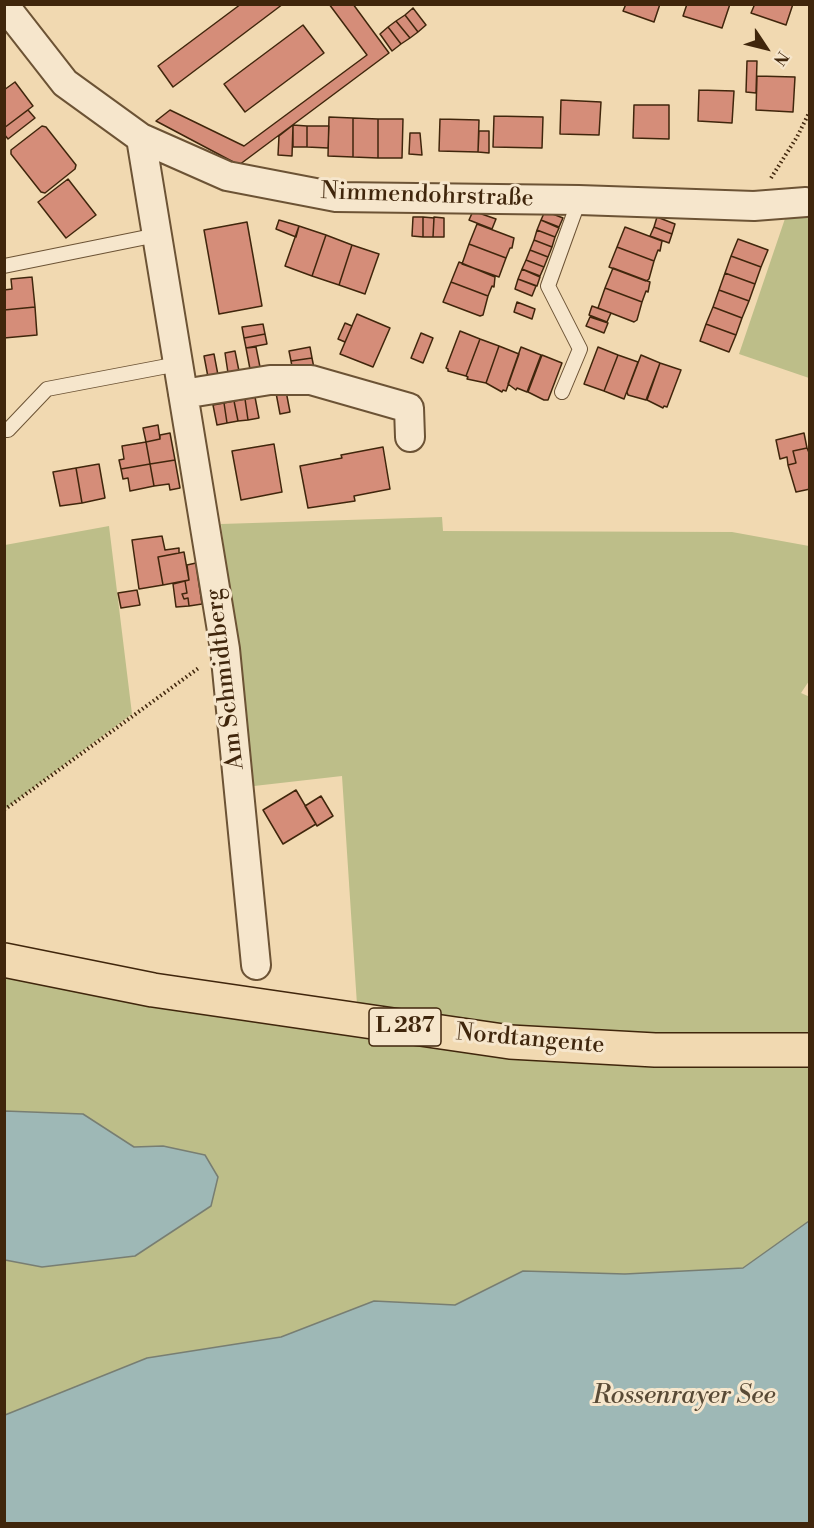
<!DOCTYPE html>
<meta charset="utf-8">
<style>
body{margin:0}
#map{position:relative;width:814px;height:1528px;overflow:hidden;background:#f1d9b1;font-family:"Libre Bodoni",serif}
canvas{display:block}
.frame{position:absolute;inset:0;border:6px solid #40260c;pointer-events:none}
.north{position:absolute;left:736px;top:18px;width:60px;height:60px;-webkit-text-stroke:4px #f6e6cc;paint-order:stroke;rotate:125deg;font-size:16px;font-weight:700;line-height:24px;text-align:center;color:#40260c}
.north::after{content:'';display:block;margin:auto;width:21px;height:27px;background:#40260c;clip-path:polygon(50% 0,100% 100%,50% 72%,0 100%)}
</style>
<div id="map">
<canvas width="814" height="1528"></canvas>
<div class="frame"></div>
<div class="north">N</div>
</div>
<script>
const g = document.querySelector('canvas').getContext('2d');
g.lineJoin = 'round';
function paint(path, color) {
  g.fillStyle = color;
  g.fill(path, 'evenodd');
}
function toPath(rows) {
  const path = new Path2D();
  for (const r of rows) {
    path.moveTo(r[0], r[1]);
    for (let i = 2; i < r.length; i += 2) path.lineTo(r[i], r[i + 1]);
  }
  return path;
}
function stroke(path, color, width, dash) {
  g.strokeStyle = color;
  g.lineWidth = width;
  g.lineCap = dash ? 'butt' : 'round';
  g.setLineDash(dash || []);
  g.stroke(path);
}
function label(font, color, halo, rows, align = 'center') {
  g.font = font + ' "Libre Bodoni",serif';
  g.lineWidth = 6;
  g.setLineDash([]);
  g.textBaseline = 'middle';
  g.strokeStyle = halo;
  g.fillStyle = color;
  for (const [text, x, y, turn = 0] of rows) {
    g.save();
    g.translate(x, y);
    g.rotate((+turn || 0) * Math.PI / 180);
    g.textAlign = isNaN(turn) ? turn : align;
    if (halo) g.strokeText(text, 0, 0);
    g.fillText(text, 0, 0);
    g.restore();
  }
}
paint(toPath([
 [792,198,809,200,809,378,739,354],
 [442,517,443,531,732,532,809,546,809,681,801,693,810,697,809,1223,738,1271,625,1274,523,1271,455,1305,374,1301,281,1337,147,1358,5,1415,5,1260,42,1267,135,1256,211,1206,163,1146,134,1147,83,1114,5,1111,5,960,358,1020,342,776,254,786,221,524],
 [109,526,132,714,5,809,5,545]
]), '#bdbe89');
const water = toPath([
 [5,1111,83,1114,134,1147,163,1146,205,1155,218,1177,211,1206,135,1256,42,1267,5,1260,5,1111],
 [809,1221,809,1523,5,1523,5,1415,147,1358,281,1337,374,1301,455,1305,523,1271,625,1274,743,1268,809,1221]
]);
paint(water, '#9eb8b6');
stroke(water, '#787e72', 1.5);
const building = toPath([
 [241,4,283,4,173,87,158,66,241,4],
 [329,4,353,4,389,53,239,165,156,121,170,110,244,146,367,55,329,4],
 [626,4,660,4,654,22,623,11,626,4],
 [687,4,730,4,722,28,683,16,687,4],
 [793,4,786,25,751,13,754,6,752,4,793,4],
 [413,8,426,25,418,32,405,15,413,8],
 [405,15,418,32,410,38,396,21,405,15],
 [396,21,410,38,401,44,388,27,396,21],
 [303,25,324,53,245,112,224,84,303,25],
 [388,27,401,44,392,51,380,34,388,27],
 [747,61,757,61,756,93,746,92,747,61],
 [757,76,795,77,793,112,756,110,757,76],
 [15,82,33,106,4,128,4,90,15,82],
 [699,90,734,91,732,123,698,121,699,90],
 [561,100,601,102,599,135,560,134,561,100],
 [634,105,669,105,669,139,633,138,634,105],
 [28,110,35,118,8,139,4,134,4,128,28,110],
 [494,116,543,117,542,148,493,147,494,116],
 [329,117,353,118,353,157,328,156,329,117],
 [353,118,378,119,378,158,353,157,353,118],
 [378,119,403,119,402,158,378,158,378,119],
 [440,119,479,120,478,152,439,151,440,119],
 [293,125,307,126,307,147,293,147,293,125],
 [293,125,292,156,278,155,279,136,293,125],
 [42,126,46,127,76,165,75,169,45,193,41,192,11,154,11,150,42,126],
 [307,126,329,126,328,148,307,147,307,126],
 [479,131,489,131,489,153,478,152,479,131],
 [410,133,420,133,422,155,409,154,410,133],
 [68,179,96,215,66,238,38,202,68,179],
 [473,211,496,219,492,229,469,220,473,211],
 [545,211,563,218,559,227,541,220,545,211],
 [413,217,423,217,423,237,412,236,413,217],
 [423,217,434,218,433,237,423,237,423,217],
 [434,217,444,218,444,237,433,237,434,217],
 [657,217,675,224,672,234,654,227,657,217],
 [279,220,299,226,296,237,276,229,279,220],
 [541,220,559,228,555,237,537,230,541,220],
 [247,222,262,306,219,314,204,230,247,222],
 [477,224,514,238,512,248,510,248,506,258,469,244,477,224],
 [299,226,326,235,312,276,285,266,299,226],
 [625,227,662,241,660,251,658,250,654,261,617,247,625,227],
 [654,227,672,234,669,243,650,236,654,227],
 [537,230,555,237,552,247,534,240,537,230],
 [326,235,352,245,339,285,312,276,326,235],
 [738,239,768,250,761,267,731,256,738,239],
 [534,240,552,247,548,257,530,250,534,240],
 [469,244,506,258,499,277,462,264,469,244],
 [352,245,379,254,365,294,339,285,352,245],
 [617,247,654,261,649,279,646,281,609,267,617,247],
 [530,250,548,257,544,267,526,260,530,250],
 [731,256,761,267,755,284,725,273,731,256],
 [526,260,544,267,540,276,522,269,526,260],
 [459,262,495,277,494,287,492,286,488,296,451,282,459,262],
 [613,268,650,282,648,292,646,291,642,302,605,288,613,268],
 [522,269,540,277,537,286,518,279,522,269],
 [725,273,755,284,749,301,719,290,725,273],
 [32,277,35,307,4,310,4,290,12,289,11,279,32,277],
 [518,279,536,286,532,296,515,289,518,279],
 [451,282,488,296,483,315,480,316,443,302,451,282],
 [605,288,642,302,637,320,634,322,598,308,605,288],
 [719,290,749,301,742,318,713,307,719,290],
 [517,302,535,309,532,319,514,312,517,302],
 [592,306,611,313,607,322,589,315,592,306],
 [35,307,37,335,4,338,4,310,35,307],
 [713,307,742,318,736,335,706,324,713,307],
 [357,314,390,328,373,367,340,354,357,314],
 [590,317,608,323,604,333,586,326,590,317],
 [345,323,352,326,345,342,338,339,345,323],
 [263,324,265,334,244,338,242,327,263,324],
 [706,324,736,335,729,352,700,341,706,324],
 [460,331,480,339,466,376,448,371,448,369,446,368,460,331],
 [421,333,433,338,423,363,411,358,421,333],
 [265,334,267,344,246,348,244,338,265,334],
 [480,339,499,346,486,383,467,379,468,377,466,376,480,339],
 [499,346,519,354,506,391,503,390,502,392,486,383,499,346],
 [256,347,260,367,250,369,246,348,256,347],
 [310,347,312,358,291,361,289,351,310,347],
 [521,347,541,355,527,392,517,388,516,390,508,384,521,347],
 [598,347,618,355,604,391,584,384,598,347],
 [235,351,239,371,228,373,225,353,235,351],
 [214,354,218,375,208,377,204,356,214,354],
 [542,355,562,363,548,400,544,400,528,392,542,355],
 [618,355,638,362,624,399,604,391,618,355],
 [641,355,660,363,646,400,628,395,627,392,641,355],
 [312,358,314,368,293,372,291,361,312,358],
 [660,363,681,370,667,407,664,406,663,408,647,400,660,363],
 [286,391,290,412,280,414,276,393,286,391],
 [255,397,259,418,248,420,245,399,255,397],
 [245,399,248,420,238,421,234,401,245,399],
 [234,401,238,421,227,423,224,403,234,401],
 [224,403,227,423,217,425,213,405,224,403],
 [158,425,160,439,146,442,143,428,158,425],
 [170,433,175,460,150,464,146,442,160,439,160,435,170,433],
 [804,433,807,448,793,451,796,463,788,465,787,457,780,459,776,440,804,433],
 [146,442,150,464,121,469,119,460,124,459,122,446,146,442],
 [274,444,282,492,241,500,232,451,274,444],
 [383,447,390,489,354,496,355,501,308,508,300,466,342,458,341,455,383,447],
 [807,448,810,455,810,489,796,492,788,465,796,463,793,451,807,448],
 [175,460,180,488,170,490,169,484,154,486,150,464,175,460],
 [99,464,105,498,82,503,76,468,99,464],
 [150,464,154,486,130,491,128,478,123,479,121,469,150,464],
 [76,468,82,503,60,506,53,472,76,468],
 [162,536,165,550,179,548,179,553,158,557,163,585,139,589,132,540,162,536],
 [184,552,189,580,163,585,158,557,184,552],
 [196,563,202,604,189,606,188,598,184,599,182,594,187,593,185,581,189,580,187,565,196,563],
 [185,581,187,593,182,594,184,599,188,598,189,606,176,607,173,584,185,581],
 [137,590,140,605,121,608,118,593,137,590],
 [296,790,316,824,283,844,263,810,296,790],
 [321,796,333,816,317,826,305,806,321,796]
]);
paint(building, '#d58d79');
stroke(building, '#40260c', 1.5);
const lane = toPath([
 [4,266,157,235],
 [562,392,580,349,548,286,579,200],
 [4,430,8,430,47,389,178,364]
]);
const street = toPath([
 [4,5,65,83,141,138,227,176,336,197,579,200,754,206,806,202],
 [141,138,225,649,256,965],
 [183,394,270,380,311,380,409,408,410,437]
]);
const primary = toPath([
 [4,960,153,990,510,1042,655,1050,810,1050]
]);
stroke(lane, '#6c5335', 16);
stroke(street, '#6c5335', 32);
stroke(primary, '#40260c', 36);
stroke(toPath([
 [771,178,797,137,810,111],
 [4,810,200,667]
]), '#40260c', 4, [1.5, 3]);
stroke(lane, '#f6e6cc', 14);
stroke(street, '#f6e6cc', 28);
stroke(primary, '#f1d9b1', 33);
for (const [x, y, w] of [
 [405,1027,72]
]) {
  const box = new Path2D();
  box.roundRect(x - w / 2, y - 19, w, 38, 4.5);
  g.fillStyle = '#f6e6cc';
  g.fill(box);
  stroke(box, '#40260c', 1.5);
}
label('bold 22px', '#40260c', null, [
 ["L 287",405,1027]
]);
label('24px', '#40260c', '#f6e6cc', [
 ["Nimmendohrstraße",427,196,2],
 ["Am Schmidtberg",226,679,-97],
 ["Nordtangente",530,1040,5]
]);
label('italic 26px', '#584a36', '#f6e6cc', [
 ["Rossenrayer See",684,1397]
]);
</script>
